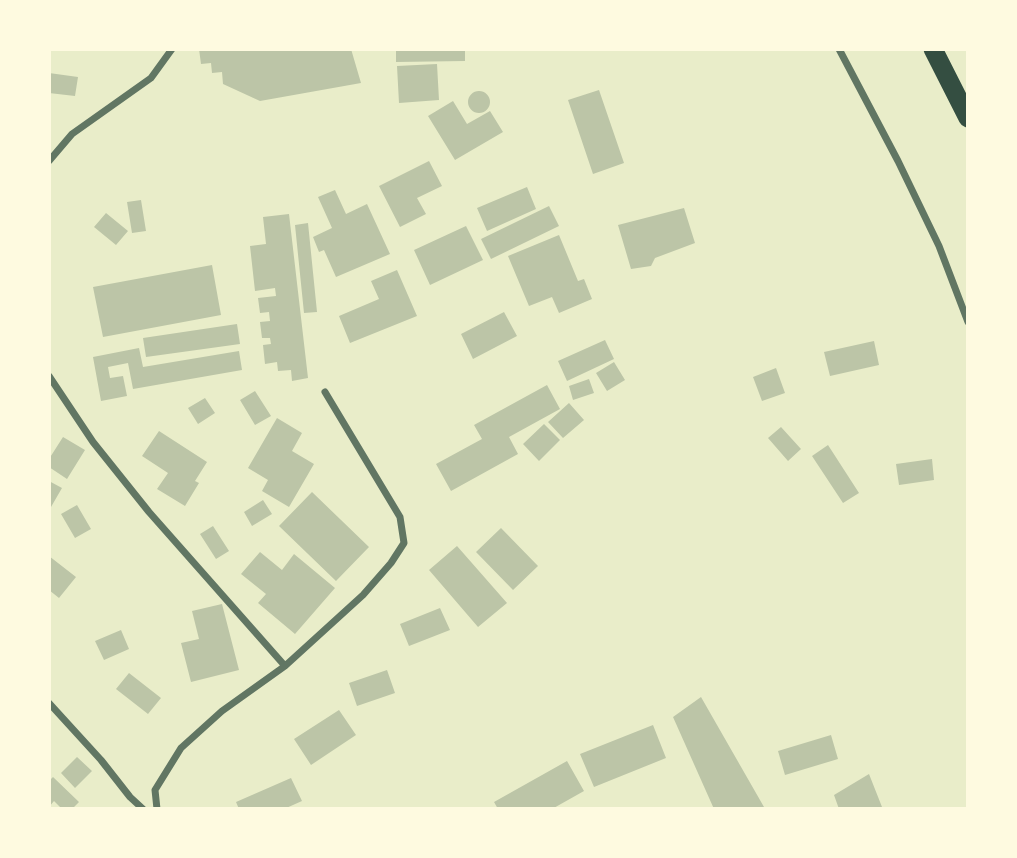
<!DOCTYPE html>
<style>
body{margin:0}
#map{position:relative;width:1017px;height:858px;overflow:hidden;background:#e9edc9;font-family:"Noto Serif",serif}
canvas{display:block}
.frame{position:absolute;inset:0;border:51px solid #fefae0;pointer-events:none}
</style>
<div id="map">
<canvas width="1017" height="858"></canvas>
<div class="frame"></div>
</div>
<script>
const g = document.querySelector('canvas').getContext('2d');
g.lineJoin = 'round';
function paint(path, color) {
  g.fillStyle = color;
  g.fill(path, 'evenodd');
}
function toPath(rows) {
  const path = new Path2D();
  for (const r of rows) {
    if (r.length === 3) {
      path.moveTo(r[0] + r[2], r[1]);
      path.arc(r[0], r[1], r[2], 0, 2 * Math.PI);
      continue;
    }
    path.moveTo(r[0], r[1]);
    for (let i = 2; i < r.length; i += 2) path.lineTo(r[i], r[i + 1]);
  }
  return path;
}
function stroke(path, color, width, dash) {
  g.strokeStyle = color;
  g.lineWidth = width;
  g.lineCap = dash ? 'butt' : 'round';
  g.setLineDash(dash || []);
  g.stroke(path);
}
paint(toPath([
 [199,49,351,49,361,83,260,101,223,84,222,72,212,73,211,63,201,64],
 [396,49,465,49,465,61,396,62],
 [437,64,439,100,399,103,397,66],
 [49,73,78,77,75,96,49,93],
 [599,90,624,163,593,174,568,100],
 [479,102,11],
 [453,101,467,124,490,111,503,132,455,160,428,116],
 [429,161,442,186,417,198,426,214,400,227,379,186],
 [527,187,536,209,487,231,477,208],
 [335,190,346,214,367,204,390,254,336,277,324,250,319,252,313,237,332,228,318,197],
 [141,200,146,231,132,233,127,202],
 [549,206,559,226,491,259,481,239],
 [684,208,695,243,655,258,651,266,631,269,618,225],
 [106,213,128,231,116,245,94,227],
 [289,214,308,378,292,381,291,370,278,371,277,362,265,364,263,345,271,344,270,338,262,338,260,322,270,321,269,312,260,313,258,298,276,296,275,288,255,291,250,246,266,244,263,217],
 [308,223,317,312,304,313,295,225],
 [466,226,483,260,430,285,414,250],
 [559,235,578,281,584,279,592,299,559,313,552,297,529,306,508,256],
 [212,265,221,315,103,337,93,287],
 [397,270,417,316,350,343,339,316,379,299,371,281],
 [504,312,517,336,473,359,461,334],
 [237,324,240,344,146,357,143,338],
 [605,340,614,359,567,381,558,361],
 [874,341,879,365,830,376,824,352],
 [139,348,143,367,239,351,242,370,133,389,128,363,108,367,110,378,123,376,127,396,101,401,93,357],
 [614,362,625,380,607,391,596,373],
 [776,368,785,393,762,401,753,377],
 [589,379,594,393,573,400,569,386],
 [547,385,560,409,509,437,518,454,451,491,436,464,482,439,474,425],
 [255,391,271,416,255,425,240,400],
 [205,398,215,413,198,424,188,408],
 [569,403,584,420,563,438,548,422],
 [277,418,302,433,292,451,314,464,289,507,262,491,268,480,248,468],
 [544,424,560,440,539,461,523,444],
 [781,427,801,449,788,461,768,438],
 [159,431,207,462,195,481,199,483,185,506,157,489,168,473,142,456],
 [63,437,85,450,67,479,49,467,49,459],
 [828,445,859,493,843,503,812,456],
 [932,459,934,480,899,485,896,464],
 [49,481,62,488,51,507,49,506],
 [312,492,369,547,336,581,279,526],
 [263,500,272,514,252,526,244,512],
 [77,505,91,529,75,538,61,514],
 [213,526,229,551,216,559,200,534],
 [501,528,538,566,513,590,476,552],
 [457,546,507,603,478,627,429,570],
 [260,552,282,570,294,554,335,588,295,634,258,603,266,594,241,574],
 [49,556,76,577,59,598,49,590],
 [222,604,239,670,191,682,181,643,199,639,192,611],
 [440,608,450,630,409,646,400,624],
 [121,630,129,649,104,660,95,641],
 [387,670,395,693,357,706,349,683],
 [129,673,161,698,148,714,116,689],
 [701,697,764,807,761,809,714,809,673,717],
 [339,710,356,735,311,765,294,739],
 [653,725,666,758,594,787,580,754],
 [831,735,838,759,785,775,778,751],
 [77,757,92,771,75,788,61,773],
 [567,761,584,791,552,809,498,809,494,802],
 [869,774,882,807,877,809,839,809,834,795],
 [53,777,79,802,72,809,62,809,54,801,49,807,49,781],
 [291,778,302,801,284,809,239,809,236,802]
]), '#bcc5a7');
stroke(toPath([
 [839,49,898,161,939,246,968,322],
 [49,161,72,134,151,78,172,49],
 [49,376,93,442,149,512,285,666],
 [49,703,101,760,130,797,143,809],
 [157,809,155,790,181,748,222,711,285,666,363,595,391,563,404,543,400,517,325,392]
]), '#617663', 7);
stroke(toPath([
 [933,49,968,118]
]), '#344e41', 19);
</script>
